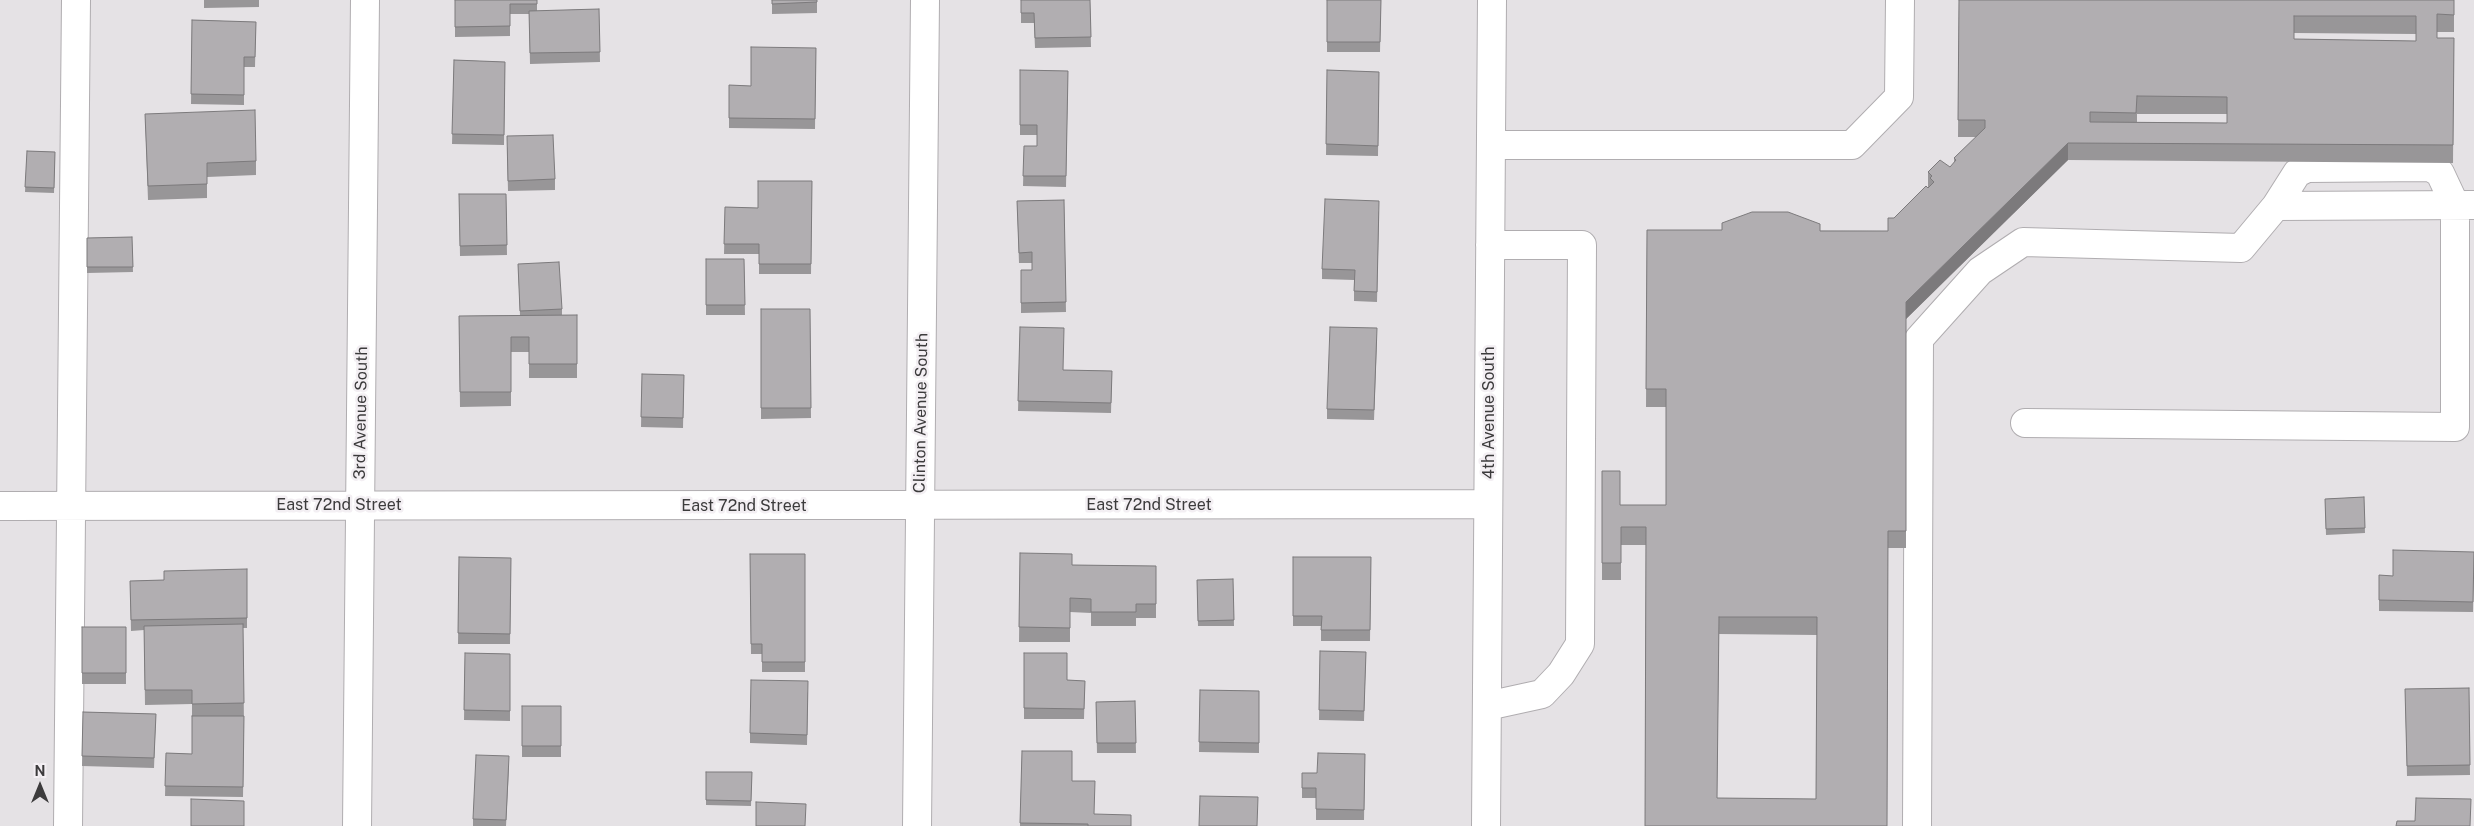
<!DOCTYPE html>
<style>
body{margin:0}
#map{position:relative;width:2474px;height:826px;overflow:hidden;background:#e5e2e5;font-family:"Public Sans",sans-serif}
canvas{display:block}
.north{position:absolute;left:15px;top:761px;width:50px;height:50px;-webkit-text-stroke:4px #f3eff3;paint-order:stroke;rotate:0deg;font-size:14px;font-weight:700;line-height:20px;text-align:center;color:#3c3b3c}
.north::after{content:'';display:block;margin:auto;width:18px;height:22px;background:#3c3b3c;clip-path:polygon(50% 0,100% 100%,50% 72%,0 100%)}
</style>
<div id="map">
<canvas width="2474" height="826"></canvas>
<div class="north">N</div>
</div>
<script>
const g = document.querySelector('canvas').getContext('2d');
g.lineJoin = 'round';
function toPath(rows) {
  const path = new Path2D();
  for (const r of rows) {
    path.moveTo(r[0], r[1]);
    for (let i = 2; i < r.length; i += 2) path.lineTo(r[i], r[i + 1]);
  }
  return path;
}
function stroke(path, color, width, dash) {
  g.strokeStyle = color;
  g.lineWidth = width;
  g.lineCap = dash ? 'butt' : 'round';
  g.setLineDash(dash || []);
  g.stroke(path);
}
function paint(path, color) {
  g.fillStyle = color;
  g.fill(path, 'evenodd');
}
function label(font, color, halo, rows, align = 'center') {
  g.font = font + ' "Public Sans",sans-serif';
  g.lineWidth = 5;
  g.setLineDash([]);
  g.textBaseline = 'middle';
  g.strokeStyle = halo;
  g.fillStyle = color;
  for (const [text, x, y, turn = 0] of rows) {
    g.save();
    g.translate(x, y);
    g.rotate((+turn || 0) * Math.PI / 180);
    g.textAlign = isNaN(turn) ? turn : align;
    if (halo) g.strokeText(text, 0, 0);
    g.fillText(text, 0, 0);
    g.restore();
  }
}
const minor = toPath([
 [1491,145,1852,145,1899,97,1900,0],
 [2025,423,2455,427,2455,205,2440,173,2430,167,2307,168,2297,173,2276,206],
 [0,506,1488,504],
 [1487,706,1542,694,1561,674,1580,644,1582,245,1490,245],
 [68,826,76,0],
 [357,826,365,0],
 [917,826,925,0],
 [1486,826,1492,0],
 [1917,826,1919,339,1980,271,2023,242,2241,248,2276,206,2474,205]
]);
stroke(minor, '#b0adb0', 30);
stroke(minor, '#fff', 28);
paint(toPath([
 [204,0,259,0,259,7,204,8],
 [455,0,537,0,537,11,599,9,600,62,530,64,529,14,510,14,510,36,455,37],
 [772,0,817,0,817,13,772,14],
 [1021,0,1090,0,1091,47,1035,48,1034,23,1021,23],
 [1327,0,1381,0,1380,52,1327,52],
 [1959,0,2454,0,2454,32,2437,32,2437,38,2454,38,2453,163,2068,160,1906,319,1906,548,1888,548,1887,826,1645,826,1646,545,1621,545,1621,580,1602,580,1602,471,1620,505,1666,505,1666,407,1646,407,1647,230,1888,231,1894,218,1928,187,1928,172,1950,167,1954,163,1954,158,1976,137,1958,137],
 [2294,33,2416,34,2416,41,2294,39],
 [2137,114,2227,114,2227,123,2137,122],
 [1719,634,1817,635,1816,799,1717,798],
 [192,20,256,22,255,67,244,67,244,105,191,104],
 [816,48,815,129,729,128,729,85,751,86],
 [454,60,505,62,504,145,452,144],
 [1020,70,1068,71,1066,187,1023,186,1024,146,1037,146,1037,135,1020,135],
 [1327,70,1379,72,1378,156,1326,155],
 [145,114,256,161,256,175,207,177,207,198,148,200],
 [507,147,555,179,555,190,508,191],
 [27,151,55,152,54,193,25,192],
 [812,181,811,274,759,274,759,254,724,254,725,207,758,208],
 [459,194,506,194,507,255,460,256],
 [1064,200,1066,312,1021,313,1021,270,1032,270,1032,263,1019,263,1017,201],
 [1379,211,1377,302,1354,301,1354,280,1322,279,1322,269],
 [132,237,133,272,87,273,87,238],
 [706,259,744,259,745,315,706,315],
 [518,264,562,309,562,315,577,315,577,378,529,378,529,352,511,352,511,406,460,407,459,316,520,315],
 [761,309,810,309,811,418,761,419],
 [1020,327,1063,370,1112,371,1111,413,1018,411],
 [1377,339,1374,420,1327,419,1327,409],
 [642,374,684,375,683,428,641,427],
 [2364,497,2365,533,2326,535,2325,499],
 [2474,552,2473,612,2379,611,2379,575,2393,576],
 [1020,553,1072,565,1156,566,1156,618,1136,618,1136,626,1091,626,1091,613,1070,612,1070,642,1019,642],
 [750,554,805,554,805,672,762,672,762,654,751,654],
 [459,557,511,558,510,644,458,644],
 [1293,557,1371,557,1370,641,1321,641,1321,626,1293,626],
 [247,569,247,628,243,628,244,727,243,797,165,796,166,753,192,754,192,704,145,705,144,630,131,631,130,581,164,580],
 [1233,579,1234,626,1198,626,1197,580],
 [82,627,126,627,126,684,82,684],
 [1320,651,1366,652,1364,721,1319,720],
 [465,653,510,654,510,721,464,720],
 [1024,653,1067,680,1085,681,1084,719,1024,719],
 [2469,688,2470,775,2407,776,2405,689],
 [1200,690,1259,691,1259,753,1199,752],
 [808,692,807,745,750,743,750,733],
 [1135,701,1136,753,1097,753,1096,702],
 [522,706,561,706,561,757,522,757],
 [83,712,156,714,154,768,82,766],
 [1022,751,1072,781,1094,814,1131,826,1020,826],
 [1365,754,1364,820,1316,820,1316,798,1302,798,1302,773,1317,773],
 [509,767,506,826,473,826,473,819],
 [706,772,752,772,751,806,706,805]
]), '#989698');
paint(toPath([
 [2068,143,2068,160,1906,319,1906,548,1906,302]
]), '#7c7a7c');
const building = toPath([
 [455,0,537,0,537,4,510,4,510,26,455,27,455,0],
 [772,0,817,0,817,2,772,4,772,0],
 [1021,0,1090,0,1091,37,1035,38,1034,13,1021,13,1021,0],
 [1327,0,1381,0,1380,42,1327,42,1327,0],
 [1959,0,2454,0,2454,15,2437,14,2437,38,2454,38,2453,145,2068,143,1906,302,1906,531,1888,531,1887,826,1645,826,1646,527,1621,527,1621,563,1602,563,1602,471,1620,471,1620,505,1666,505,1666,389,1646,389,1647,230,1722,230,1722,223,1752,212,1788,212,1820,224,1820,231,1888,231,1888,218,1894,218,1926,186,1928,188,1934,182,1930,178,1932,176,1928,172,1940,160,1950,167,1956,160,1954,158,1985,128,1985,120,1958,120,1959,0],
 [2294,16,2416,16,2416,41,2294,39,2294,16],
 [2137,96,2227,97,2227,123,2090,122,2090,112,2136,113,2137,96],
 [1719,617,1817,617,1816,799,1717,798,1719,617],
 [599,9,600,52,530,53,529,11,599,9],
 [192,20,256,22,255,57,244,57,244,95,191,94,192,20],
 [751,47,816,48,815,119,729,118,729,85,751,86,751,47],
 [454,60,505,62,504,135,452,134,454,60],
 [1020,70,1068,71,1066,176,1023,176,1024,146,1037,146,1037,125,1020,125,1020,70],
 [1327,70,1379,72,1378,146,1326,144,1327,70],
 [255,110,256,161,207,163,207,184,148,186,145,114,255,110],
 [553,135,555,179,508,181,507,136,553,135],
 [27,151,55,152,54,188,25,187,27,151],
 [758,181,812,181,811,264,759,264,759,244,724,244,725,207,758,208,758,181],
 [459,194,506,194,507,245,460,246,459,194],
 [1325,199,1379,201,1377,292,1354,291,1355,270,1322,269,1325,199],
 [1064,200,1066,302,1021,303,1021,270,1032,270,1032,252,1019,253,1017,201,1064,200],
 [132,237,133,267,87,267,87,238,132,237],
 [706,259,744,259,745,305,706,305,706,259],
 [559,262,562,309,520,311,518,264,559,262],
 [761,309,810,309,811,408,761,408,761,309],
 [577,315,577,364,529,364,529,337,511,337,511,392,460,392,459,316,577,315],
 [1020,327,1064,328,1063,370,1112,371,1111,403,1018,401,1020,327],
 [1330,327,1377,328,1374,410,1327,409,1330,327],
 [642,374,684,375,683,418,641,417,642,374],
 [2364,497,2365,528,2326,529,2325,499,2364,497],
 [2393,550,2474,552,2473,602,2379,600,2379,575,2393,576,2393,550],
 [1020,553,1072,554,1072,565,1156,566,1156,604,1136,604,1136,612,1091,612,1091,599,1070,598,1070,628,1019,627,1020,553],
 [750,554,805,554,805,662,762,662,762,644,751,644,750,554],
 [459,557,511,558,510,634,458,633,459,557],
 [1293,557,1371,557,1370,630,1321,630,1322,616,1293,616,1293,557],
 [247,569,247,618,131,620,130,581,164,580,164,571,247,569],
 [1233,579,1234,620,1198,621,1197,580,1233,579],
 [243,624,244,703,192,704,192,690,145,690,144,626,243,624],
 [82,627,126,627,126,673,82,673,82,627],
 [1320,651,1366,652,1364,711,1319,710,1320,651],
 [465,653,510,654,510,711,464,710,465,653],
 [1024,653,1067,653,1067,680,1085,681,1084,709,1024,708,1024,653],
 [751,680,808,681,807,735,750,733,751,680],
 [2469,688,2470,765,2407,766,2405,689,2469,688],
 [1200,690,1259,691,1259,743,1199,742,1200,690],
 [1135,701,1136,743,1097,743,1096,702,1135,701],
 [522,706,561,706,561,746,522,746,522,706],
 [83,712,156,714,154,758,82,756,83,712],
 [192,716,244,716,243,787,165,786,166,753,192,754,192,716],
 [1022,751,1072,751,1072,781,1095,781,1094,814,1131,815,1131,826,1088,826,1088,824,1020,823,1022,751],
 [1318,753,1365,754,1364,810,1316,809,1316,788,1302,788,1302,773,1317,773,1318,753],
 [476,755,509,756,506,820,473,819,476,755],
 [706,772,752,772,751,801,706,800,706,772],
 [1200,796,1258,797,1257,826,1199,826,1200,796],
 [2416,798,2471,799,2470,826,2396,826,2397,821,2415,821,2416,798],
 [191,799,244,801,244,826,191,826,191,799],
 [756,802,806,804,805,826,756,826,756,802]
]);
paint(building, '#b1aeb1');
stroke(building, '#7c7a7c', 1);
label('16px', '#3c3b3c', '#f3eff3', [
 ["3rd Avenue South",361,413,-89],
 ["Clinton Avenue South",921,413,-89],
 ["4th Avenue South",1489,413,-90],
 ["East 72nd Street",339,505],
 ["East 72nd Street",1149,505],
 ["East 72nd Street",744,506]
]);
</script>
